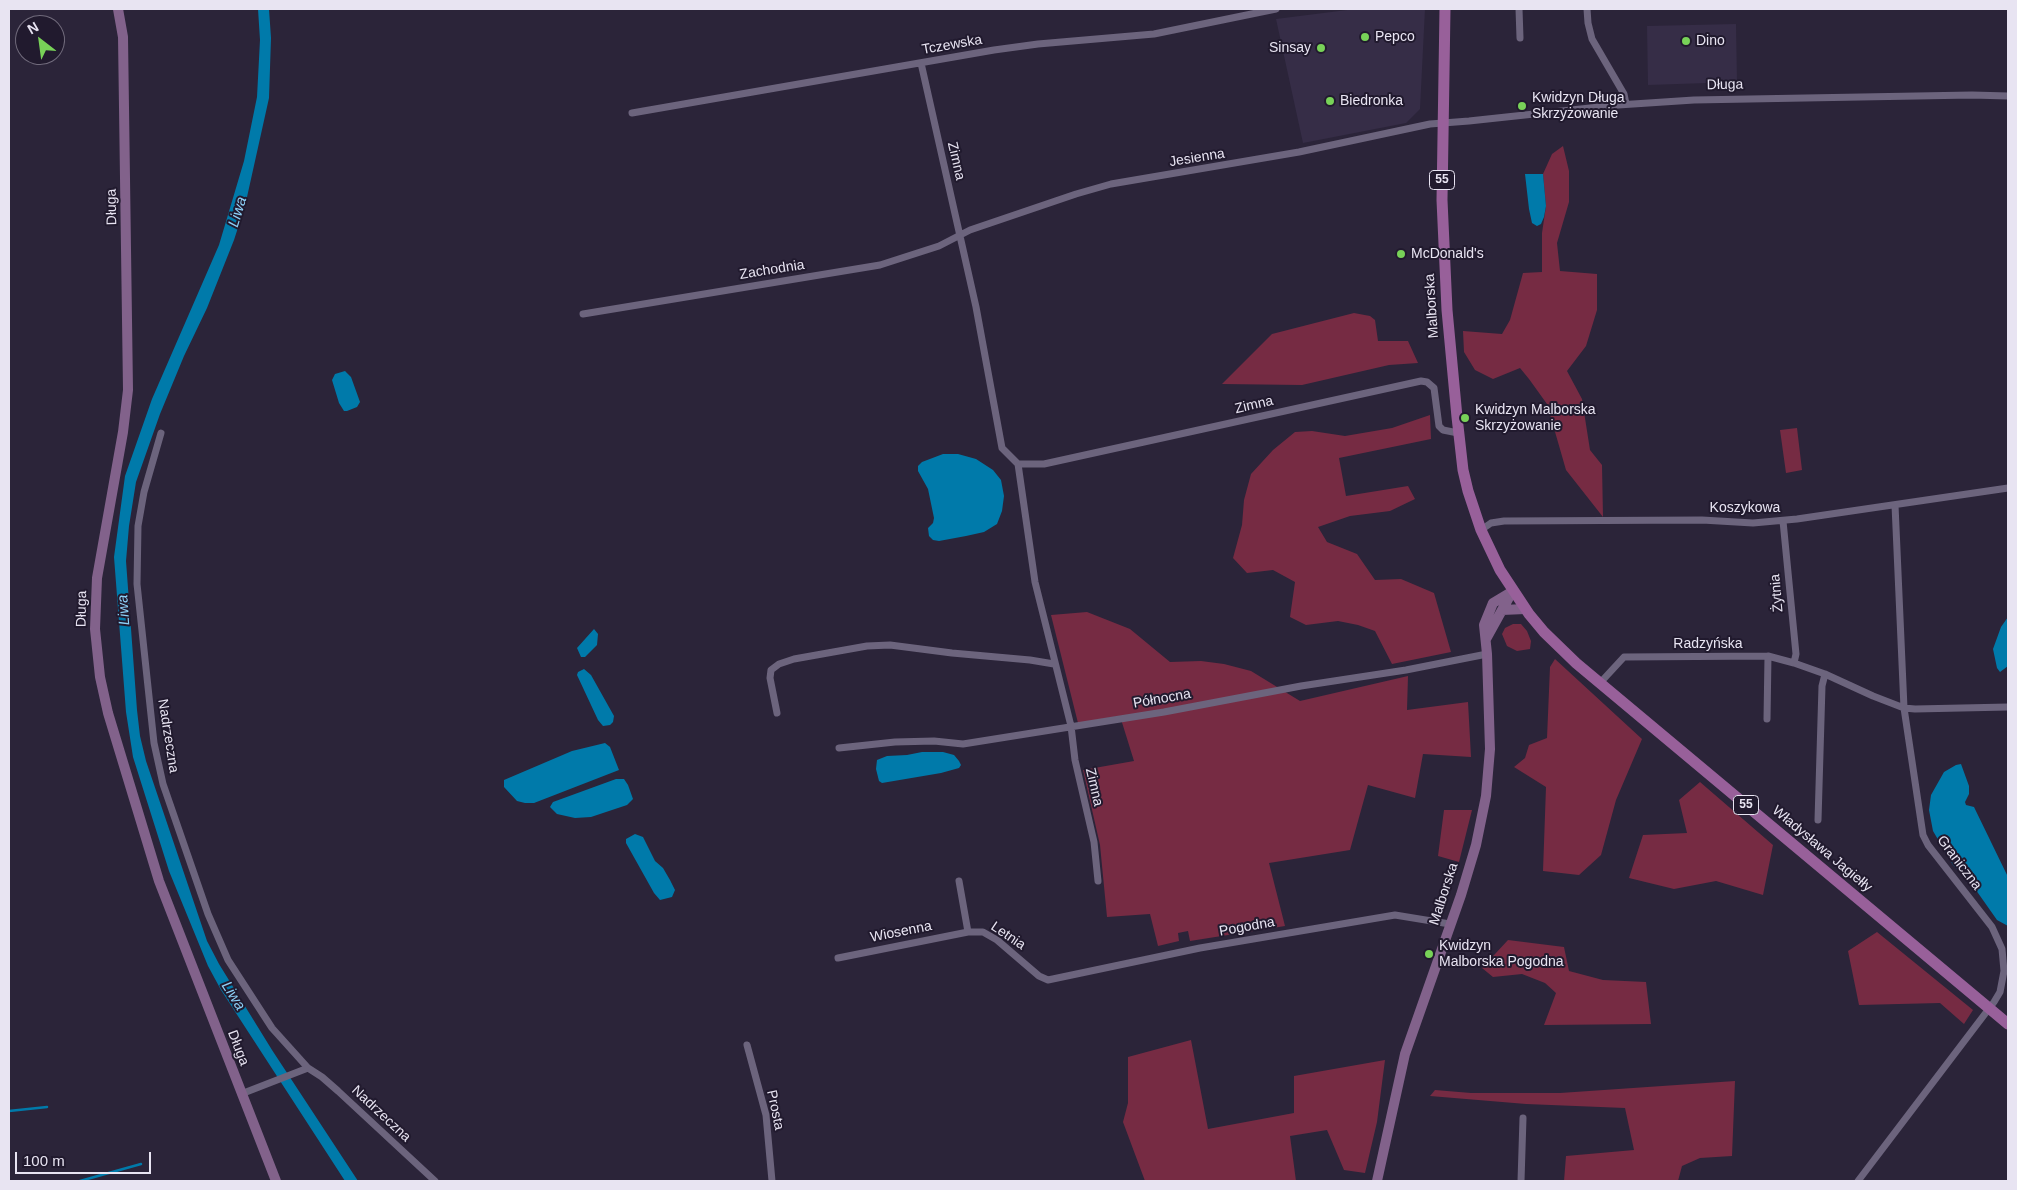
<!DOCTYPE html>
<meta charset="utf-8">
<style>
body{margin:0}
#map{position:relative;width:2017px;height:1190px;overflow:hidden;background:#2b2439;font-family:Helvetica,sans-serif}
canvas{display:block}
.frame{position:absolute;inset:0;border:10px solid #e8e4f2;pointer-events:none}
.north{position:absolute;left:15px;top:15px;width:50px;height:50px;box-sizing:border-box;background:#211a2e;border:1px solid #716b7c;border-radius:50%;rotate:330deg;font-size:14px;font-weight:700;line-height:20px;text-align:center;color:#e8e4f2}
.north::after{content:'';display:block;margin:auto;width:18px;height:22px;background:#78d258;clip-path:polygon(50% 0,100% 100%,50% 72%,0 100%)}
.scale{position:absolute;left:15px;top:1152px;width:136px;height:22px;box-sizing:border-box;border:2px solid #e8e4f2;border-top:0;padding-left:6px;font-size:15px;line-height:18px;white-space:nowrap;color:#e8e4f2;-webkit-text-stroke:4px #211a2e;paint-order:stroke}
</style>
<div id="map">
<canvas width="2017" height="1190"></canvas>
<div class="frame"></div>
<div class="north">N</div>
<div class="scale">100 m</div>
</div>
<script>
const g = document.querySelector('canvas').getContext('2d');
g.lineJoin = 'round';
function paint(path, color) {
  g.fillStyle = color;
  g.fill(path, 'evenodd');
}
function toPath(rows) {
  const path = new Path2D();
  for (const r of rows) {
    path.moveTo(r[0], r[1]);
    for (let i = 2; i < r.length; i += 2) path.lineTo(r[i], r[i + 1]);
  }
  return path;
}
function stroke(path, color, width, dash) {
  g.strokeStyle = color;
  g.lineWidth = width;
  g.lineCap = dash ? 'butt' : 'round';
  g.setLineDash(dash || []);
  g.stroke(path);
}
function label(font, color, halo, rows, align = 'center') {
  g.font = font + ' Helvetica,sans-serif';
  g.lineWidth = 4;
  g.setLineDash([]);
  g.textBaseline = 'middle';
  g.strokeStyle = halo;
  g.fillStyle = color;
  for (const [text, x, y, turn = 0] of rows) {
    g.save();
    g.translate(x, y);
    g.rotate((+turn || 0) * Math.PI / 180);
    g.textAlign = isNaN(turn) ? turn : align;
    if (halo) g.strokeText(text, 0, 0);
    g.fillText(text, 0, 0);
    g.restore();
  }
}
paint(toPath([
 [1355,9,1425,9,1420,109,1406,123,1303,143,1276,19],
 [1736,24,1737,82,1648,85,1647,26]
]), '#362d47');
paint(toPath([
 [1563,146,1569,171,1569,202,1557,243,1560,271,1597,274,1597,310,1586,346,1567,371,1582,399,1590,450,1602,465,1603,517,1566,470,1547,404,1529,379,1520,368,1493,379,1475,370,1464,352,1463,331,1502,334,1510,320,1523,273,1542,272,1542,233,1546,206,1543,174,1552,154],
 [1354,313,1370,316,1375,320,1378,341,1408,341,1418,363,1389,365,1302,385,1222,384,1272,334],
 [1430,415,1431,439,1339,458,1346,496,1408,486,1415,499,1390,511,1350,516,1318,527,1327,542,1357,554,1375,580,1401,579,1434,593,1451,652,1392,664,1375,631,1358,625,1338,621,1306,625,1290,617,1295,582,1273,570,1247,573,1233,558,1242,525,1244,500,1251,474,1273,450,1295,432,1312,431,1345,436,1392,428],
 [1797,428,1802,470,1786,473,1780,430],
 [1087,612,1130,629,1170,662,1201,661,1224,664,1251,671,1300,701,1408,676,1407,710,1468,702,1471,757,1423,754,1415,798,1368,785,1350,850,1269,863,1285,926,1190,941,1188,931,1178,933,1179,941,1158,946,1150,914,1107,917,1100,845,1083,770,1134,761,1120,716,1078,723,1051,615],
 [1513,624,1521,624,1527,631,1531,641,1530,649,1517,651,1507,646,1502,634,1505,628],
 [1555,659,1642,739,1616,800,1601,855,1579,875,1543,871,1546,787,1514,767,1525,758,1529,745,1547,738,1550,667],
 [1700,782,1773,845,1763,895,1716,881,1674,889,1629,878,1643,835,1687,833,1679,800],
 [1444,810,1472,810,1459,862,1438,856],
 [1877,932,1973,1010,1964,1024,1940,1003,1859,1005,1848,951],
 [1508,940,1564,947,1569,971,1603,980,1646,982,1651,1024,1544,1025,1556,993,1545,983,1522,974,1493,977,1482,968],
 [1191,1040,1208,1129,1294,1113,1294,1076,1385,1060,1377,1122,1365,1173,1344,1170,1327,1130,1290,1136,1296,1181,1145,1181,1123,1122,1128,1103,1128,1057],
 [1735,1081,1732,1156,1700,1158,1682,1166,1678,1181,1564,1181,1566,1156,1634,1150,1625,1108,1526,1104,1430,1096,1435,1090,1471,1093,1560,1093]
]), '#762b43');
paint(toPath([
 [258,9,269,9,271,38,269,98,245,206,234,240,207,308,184,356,160,414,136,482,129,526,126,561,137,710,140,736,146,761,207,941,219,964,272,1050,358,1181,345,1181,221,990,208,966,169,871,133,757,126,712,114,557,125,476,152,399,219,245,244,161,257,97,260,40],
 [1525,174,1543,174,1546,206,1544,217,1541,224,1537,226,1532,223,1529,209],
 [345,371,351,377,360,402,357,407,347,411,344,411,339,403,332,380,335,374],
 [943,454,958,454,976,459,993,470,1001,480,1004,496,1002,511,997,524,984,532,966,536,939,541,933,540,929,536,928,528,933,523,934,518,928,489,918,471,918,466,922,462],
 [2008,617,2008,666,2000,672,1997,668,1993,649,2001,627],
 [594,629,598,634,597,645,585,657,581,657,577,648],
 [584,669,591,675,614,716,613,722,610,725,603,726,598,720,577,675,578,672],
 [605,743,610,747,619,770,534,803,525,803,517,801,504,787,504,780,572,751],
 [922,752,943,752,954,755,959,761,961,765,959,768,941,773,882,783,879,781,876,769,877,760,887,756,907,755],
 [1961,764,1969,786,1969,794,1965,802,1966,805,1974,807,2008,877,2008,926,1997,920,1971,883,1953,865,1933,831,1929,810,1931,795,1944,772,1956,765],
 [616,779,624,779,628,785,633,799,627,805,591,817,575,818,557,814,550,807,553,802],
 [635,834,643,837,655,861,663,868,670,880,675,890,672,897,660,900,654,893,626,843,626,839]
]), '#007aaa');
stroke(toPath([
 [9,1111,47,1107],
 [80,1181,141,1164]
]), '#007aaa', 2.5);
stroke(toPath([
 [1519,9,1520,38],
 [1587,9,1588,23,1592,39,1624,94,1626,104],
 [921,63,976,307,1002,448,1018,464,1035,582,1071,726,1075,760,1094,842,1098,881],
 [632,113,994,50,1038,44,1154,34,1276,9],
 [583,314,880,265,939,246,970,230,1076,194,1111,184,1299,152,1430,124,1469,121,1618,105,1694,100,1972,95,2008,96],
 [161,433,144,492,138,526,137,584,154,743,163,784,208,914,228,960,272,1028,308,1068],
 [1018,464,1044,464,1421,381,1427,382,1434,388,1439,426,1443,430,1458,433],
 [1783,521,1796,654,1794,663],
 [1481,530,1491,523,1504,521,1702,520,1753,523,1797,519,2008,488],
 [1600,683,1624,657,1768,656,1794,663,1825,674,1873,696,1904,708,1915,709,2008,707],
 [777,713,770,678,771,670,779,664,794,659,867,646,890,645,952,653,1030,660,1054,664],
 [1767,719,1768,656],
 [839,748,895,742,934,741,963,744,1164,712,1301,686,1406,670,1487,654],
 [1818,820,1822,686,1825,674],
 [959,881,968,932,983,932,997,940,1039,976,1048,980,1200,948,1395,915,1450,924],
 [838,958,968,932],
 [747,1045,766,1115,772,1181],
 [241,1094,308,1068,322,1077,338,1091,435,1181],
 [1521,1181,1523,1118],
 [1858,1181,1994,1002,2000,992,2004,971,2002,949,1992,927,1928,845,1923,835,1904,708,1895,505]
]), '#6c647d', 7);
stroke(toPath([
 [118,9,123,37,128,390,123,432,97,578,95,629,100,677,108,713,159,881,276,1181],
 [1502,610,1525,609],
 [1486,639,1512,592],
 [1377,1181,1405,1054,1461,895,1476,845,1486,796,1490,749,1487,654,1484,625,1493,603,1513,591]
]), '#82628b', 10);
stroke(toPath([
 [1445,9,1442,200,1447,310,1457,417,1463,470,1468,491,1481,530,1500,570,1529,614,1544,632,1576,663,2008,1024]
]), '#98609a', 11);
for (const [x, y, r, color] of [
 [1365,37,5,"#78d258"],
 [1686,41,5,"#78d258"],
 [1321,48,5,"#78d258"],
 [1330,101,5,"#78d258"],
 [1522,106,5,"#78d258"],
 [1401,254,5,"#78d258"],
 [1465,418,5,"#78d258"],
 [1429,954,5,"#78d258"]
]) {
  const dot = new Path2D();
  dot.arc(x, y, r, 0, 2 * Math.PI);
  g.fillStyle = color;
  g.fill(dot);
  stroke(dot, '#211a2e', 2);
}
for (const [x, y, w] of [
 [1442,180,25],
 [1746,805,25]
]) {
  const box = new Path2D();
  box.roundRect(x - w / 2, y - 9.5, w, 19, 4);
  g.fillStyle = '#211a2e';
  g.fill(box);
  stroke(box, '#e8e4f2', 1);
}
label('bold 12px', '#e8e4f2', null, [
 ["55",1442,180],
 ["55",1746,805]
]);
label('14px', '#e8e4f2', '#211a2e', [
 ["Pepco",1375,37],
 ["Dino",1696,41],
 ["Sinsay",1311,48,"right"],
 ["Kwidzyn Długa",1532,98],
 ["Skrzyżowanie",1532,114],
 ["Biedronka",1340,101],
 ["McDonald's",1411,254],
 ["Kwidzyn Malborska",1475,410],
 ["Skrzyżowanie",1475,426],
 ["Kwidzyn",1439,946],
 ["Malborska Pogodna",1439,962]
], 'left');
label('14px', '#e8e4f2', '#211a2e', [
 ["Tczewska",952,45,-10],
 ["Długa",1725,85,-1],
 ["Jesienna",1197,158,-9],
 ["Zimna",956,161,77],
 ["Długa",112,207,-91],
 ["Zachodnia",772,270,-9],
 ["Malborska",1432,306,-94],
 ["Zimna",1254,405,-13],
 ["Koszykowa",1745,508],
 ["Żytnia",1777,593,-95],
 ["Długa",82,609,-89],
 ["Radzyńska",1708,644],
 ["Północna",1162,699,-10],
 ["Nadrzeczna",168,736,81],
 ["Zimna",1094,787,77],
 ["Władysława Jagiełły",1822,849,40],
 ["Graniczna",1959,863,53],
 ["Malborska",1444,894,-72],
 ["Pogodna",1247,927,-10],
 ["Wiosenna",901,932,-11],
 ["Letnia",1008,936,34],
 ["Długa",238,1048,69],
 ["Prosta",775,1110,78],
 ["Nadrzeczna",381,1114,43]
]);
label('italic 15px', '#8dd1f8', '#211a2e', [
 ["Liwa",238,212,-73],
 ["Liwa",124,610,-94],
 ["Liwa",233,996,58]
]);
</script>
